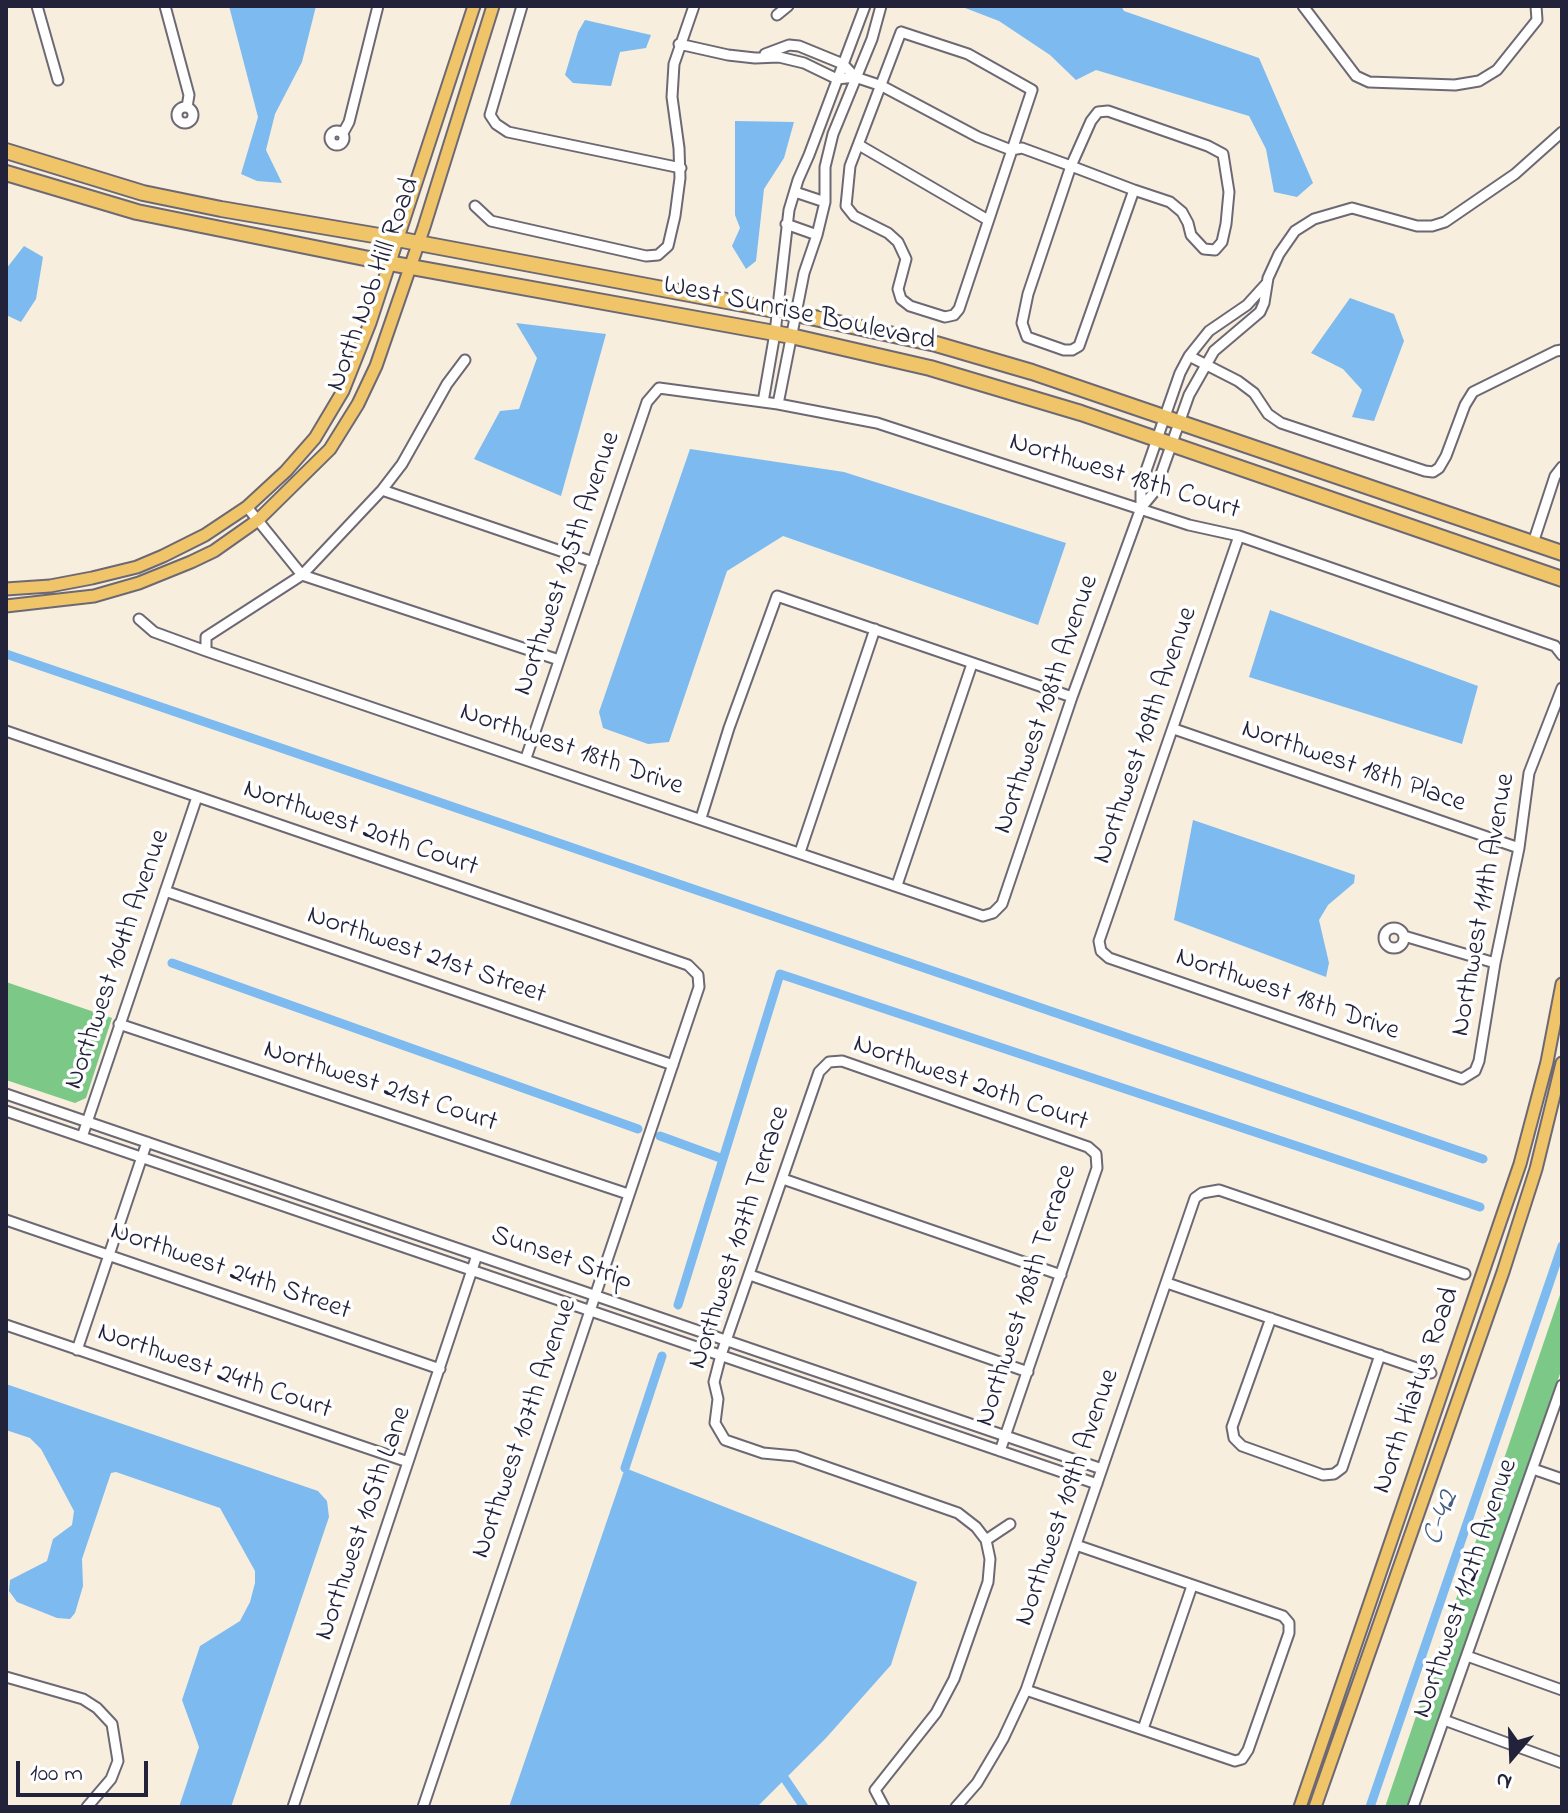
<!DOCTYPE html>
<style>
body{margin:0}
#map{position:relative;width:1568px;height:1813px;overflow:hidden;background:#f7eedd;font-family:"Indie Flower",sans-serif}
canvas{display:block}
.frame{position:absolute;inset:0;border:8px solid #22223b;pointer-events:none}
.north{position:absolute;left:1472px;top:1717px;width:80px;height:80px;-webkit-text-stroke:6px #fff;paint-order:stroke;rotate:199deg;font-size:22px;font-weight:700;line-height:32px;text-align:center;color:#22223b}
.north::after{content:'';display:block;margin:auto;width:28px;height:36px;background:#22223b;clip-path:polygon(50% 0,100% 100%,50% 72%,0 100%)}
.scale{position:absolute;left:16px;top:1761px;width:132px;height:36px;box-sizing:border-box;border:4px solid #22223b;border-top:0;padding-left:10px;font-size:24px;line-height:28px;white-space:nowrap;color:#22223b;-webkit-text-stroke:6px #fff;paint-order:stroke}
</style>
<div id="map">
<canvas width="1568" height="1813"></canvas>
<div class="frame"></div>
<div class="north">N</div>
<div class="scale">100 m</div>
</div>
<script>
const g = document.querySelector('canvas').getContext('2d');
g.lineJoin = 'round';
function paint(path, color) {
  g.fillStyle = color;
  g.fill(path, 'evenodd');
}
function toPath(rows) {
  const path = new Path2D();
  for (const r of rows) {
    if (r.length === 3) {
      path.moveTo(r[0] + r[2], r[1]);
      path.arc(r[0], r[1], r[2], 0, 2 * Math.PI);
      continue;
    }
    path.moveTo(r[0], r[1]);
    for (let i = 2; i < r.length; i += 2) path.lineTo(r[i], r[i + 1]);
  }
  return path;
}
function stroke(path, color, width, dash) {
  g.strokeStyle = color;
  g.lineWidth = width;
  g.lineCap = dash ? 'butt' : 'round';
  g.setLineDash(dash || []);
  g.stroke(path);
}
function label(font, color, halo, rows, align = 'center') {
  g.font = font + ' "Indie Flower",sans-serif';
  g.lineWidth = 7;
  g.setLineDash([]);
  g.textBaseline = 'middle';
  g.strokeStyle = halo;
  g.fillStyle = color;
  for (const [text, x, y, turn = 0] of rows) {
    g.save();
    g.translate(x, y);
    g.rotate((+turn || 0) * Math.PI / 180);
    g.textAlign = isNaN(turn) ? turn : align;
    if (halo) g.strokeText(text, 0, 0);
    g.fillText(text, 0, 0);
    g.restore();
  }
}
paint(toPath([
 [6,982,112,1018,86,1098,75,1103,6,1080],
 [1562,1289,1562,1368,1409,1807,1385,1807]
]), '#7bc887');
paint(toPath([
 [229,6,316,6,302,62,275,114,266,150,282,183,257,181,241,174,258,117],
 [960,6,1121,6,1124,11,1259,58,1313,183,1297,197,1274,192,1266,149,1249,116,1096,70,1076,80,1050,55,999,21],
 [585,20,651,35,646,48,620,52,611,86,573,83,565,75,578,32],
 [735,121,794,122,784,158,764,189,756,261,746,269,732,246,740,228,735,215],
 [24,246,43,257,36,299,21,322,6,315,6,269],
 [1350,298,1394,314,1404,341,1374,421,1352,417,1362,390,1343,369,1311,353],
 [516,323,606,334,561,496,474,459,500,411,519,409,537,358],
 [690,449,844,472,1066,543,1038,625,783,536,727,571,669,742,648,744,603,728,599,712],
 [1270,610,1478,686,1462,744,1249,677],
 [1193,820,1355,875,1354,883,1328,905,1319,920,1329,963,1326,977,1174,920],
 [6,1384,318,1491,327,1501,329,1517,231,1807,179,1807,199,1747,182,1700,200,1646,240,1621,250,1602,255,1583,255,1571,220,1508,116,1472,111,1473,82,1559,83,1586,75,1613,70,1619,57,1618,17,1602,9,1591,10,1580,47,1561,53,1539,72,1525,74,1511,41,1449,30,1438,6,1430],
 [625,1468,917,1582,891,1665,826,1738,757,1807,509,1807]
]), '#7dbaf0');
stroke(toPath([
 [6,654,1483,1159],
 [172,963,638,1129],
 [660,1136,723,1159],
 [678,1305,780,974,1480,1207],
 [625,1468,662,1356],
 [785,1779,804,1807],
 [1370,1807,1562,1246]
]), '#7dbaf0', 9);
const minor = toPath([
 [37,6,58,80],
 [165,6,189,95,187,107],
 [522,6,490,115,496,124,508,132,681,168],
 [1303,6,1356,76,1369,82,1455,85,1479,81,1497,70,1537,20,1536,6],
 [777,15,788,6],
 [901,32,968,54,1032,90,959,309,954,315,945,317,910,306,901,299,898,289,906,259,898,242,888,233,854,216,846,206,850,166,901,32],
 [679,44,728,55,755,58,779,57,804,63,837,79,855,77,882,86,978,137,1011,150,1022,148,1071,166,1134,190,1170,202,1182,212,1188,223,1191,235,1204,249,1215,250,1222,242,1226,224,1229,192,1223,154,1208,146,1108,111,1098,112,1091,121,1071,166,1028,294,1022,323,1027,337,1064,350,1072,350,1079,346,1134,190],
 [765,54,789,45,799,46,843,64,855,77],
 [185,115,8],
 [337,138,7],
 [343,133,349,122,378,6],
 [859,145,988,220],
 [795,192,825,202],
 [475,206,491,221,646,256,658,255,668,246,675,216,680,178,679,148,672,97,674,64,694,6],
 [786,224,817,235],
 [1189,356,1238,381,1254,393,1268,414,1281,423,1425,471,1433,472,1439,468,1446,456,1465,405,1473,392,1556,351,1562,350],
 [763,402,775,333,789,210,798,180,809,155,865,6],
 [778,404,804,273,817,235,825,202,825,167,833,134,872,39,881,6],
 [382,490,593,562],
 [247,507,302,575,559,660],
 [1141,508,1141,485,1180,373,1189,356,1209,331,1247,305,1266,284],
 [1239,536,1099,941,1101,951,1109,958,1462,1079,1475,1071,1479,1061,1495,963,1519,848,1529,773,1562,688],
 [1533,543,1555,476,1562,467],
 [139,619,154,632,206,651,983,916,993,913,1002,904,1072,697,1141,508,1155,491,1189,395,1214,351,1260,312,1264,303,1268,278,1279,254,1295,231,1314,219,1352,208,1417,226,1432,226,1445,222,1515,174,1562,132],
 [206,651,206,637,302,575,382,490,402,464,447,384,465,360],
 [1174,729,1519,848],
 [6,731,688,965,698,975,699,987,423,1807],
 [526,758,647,402,659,388,778,404,877,423,1189,525,1239,536,1555,646,1562,655],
 [701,818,729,728,777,596,1072,697],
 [800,852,875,629],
 [897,885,972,664],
 [165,891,673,1065],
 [1394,938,10],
 [1404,936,1495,963],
 [119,1024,628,1194],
 [6,1094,1102,1469],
 [6,1111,1097,1484],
 [82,1137,197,797],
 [783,1179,1061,1275],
 [6,1220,440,1369],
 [750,1275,1028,1372],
 [1167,1283,1431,1373],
 [1271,1318,1232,1427,1234,1438,1242,1446,1323,1475,1334,1474,1342,1468,1380,1355],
 [6,1325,408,1462],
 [77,1350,147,1142],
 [1533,1469,1562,1479],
 [986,1540,976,1527,958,1513,795,1456,763,1453,725,1440,715,1423,718,1399,714,1382,721,1355,819,1072,829,1062,842,1061,1088,1147,1096,1154,1097,1168,1000,1451],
 [1467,1656,1562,1690],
 [6,1677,83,1699,97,1708,112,1724,118,1761,111,1779,87,1807],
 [1026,1690,1235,1761,1242,1759,1248,1750,1289,1633,1289,1623,1283,1616,1076,1545],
 [1444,1720,1562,1763],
 [1143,1729,1192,1586],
 [293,1807,477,1255],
 [884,1807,875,1790,936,1713,954,1679,988,1582,990,1559,986,1540,1010,1524],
 [956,1807,977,1783,1003,1739,1026,1690,1195,1198,1202,1193,1219,1190,1465,1274],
 [1413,1807,1562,1385]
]);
const major = toPath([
 [6,589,50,586,92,578,137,567,163,556,205,535,247,507,286,471,315,438,343,391,370,323,474,6],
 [6,606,94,596,139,583,191,562,214,551,258,520,330,449,358,404,376,366,424,227,493,6],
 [1300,1807,1520,1164,1547,1062,1562,984],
 [1315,1807,1503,1272,1536,1169,1562,1063]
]);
const highway = toPath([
 [6,151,143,193,221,209,397,239,796,314,936,344,1032,372,1562,553],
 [6,173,137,212,389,263,791,336,930,368,1081,413,1562,579]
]);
stroke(minor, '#6d6974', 13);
stroke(major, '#6d6974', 15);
stroke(highway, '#6d6974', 18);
stroke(minor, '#fff', 9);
stroke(major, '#f0c469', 11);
stroke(highway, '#f0c469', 14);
label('28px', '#22223b', '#fff', [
 ["North Nob Hill Road",375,285,-70],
 ["West Sunrise Boulevard",799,315,12],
 ["Northwest 18th Court",1124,478,17],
 ["Northwest 105th Avenue",569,564,-71],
 ["Northwest 108th Avenue",1048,705,-71],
 ["Northwest 109th Avenue",1147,736,-71],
 ["Northwest 18th Drive",571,751,19],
 ["Northwest 18th Place",1353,768,19],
 ["Northwest 20th Court",360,830,19],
 ["Northwest 111th Avenue",1485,905,-80],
 ["Northwest 21st Street",426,957,19],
 ["Northwest 104th Avenue",119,960,-71],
 ["Northwest 18th Drive",1287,996,19],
 ["Northwest 20th Court",970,1085,19],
 ["Northwest 21st Court",380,1088,18],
 ["Northwest 107th Terrace",741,1238,-72],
 ["Sunset Strip",561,1260,19],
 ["Northwest 24th Street",230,1273,19],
 ["Northwest 108th Terrace",1028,1296,-72],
 ["Northwest 24th Court",214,1373,19],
 ["North Hiatus Road",1418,1391,-71],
 ["Northwest 107th Avenue",526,1429,-71],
 ["Northwest 109th Avenue",1069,1498,-71],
 ["Northwest 105th Lane",365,1524,-71],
 ["Northwest 112th Avenue",1467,1589,-71]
]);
label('italic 30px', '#465f83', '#fff', [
 ["C-42",1443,1519,-71]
]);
</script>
